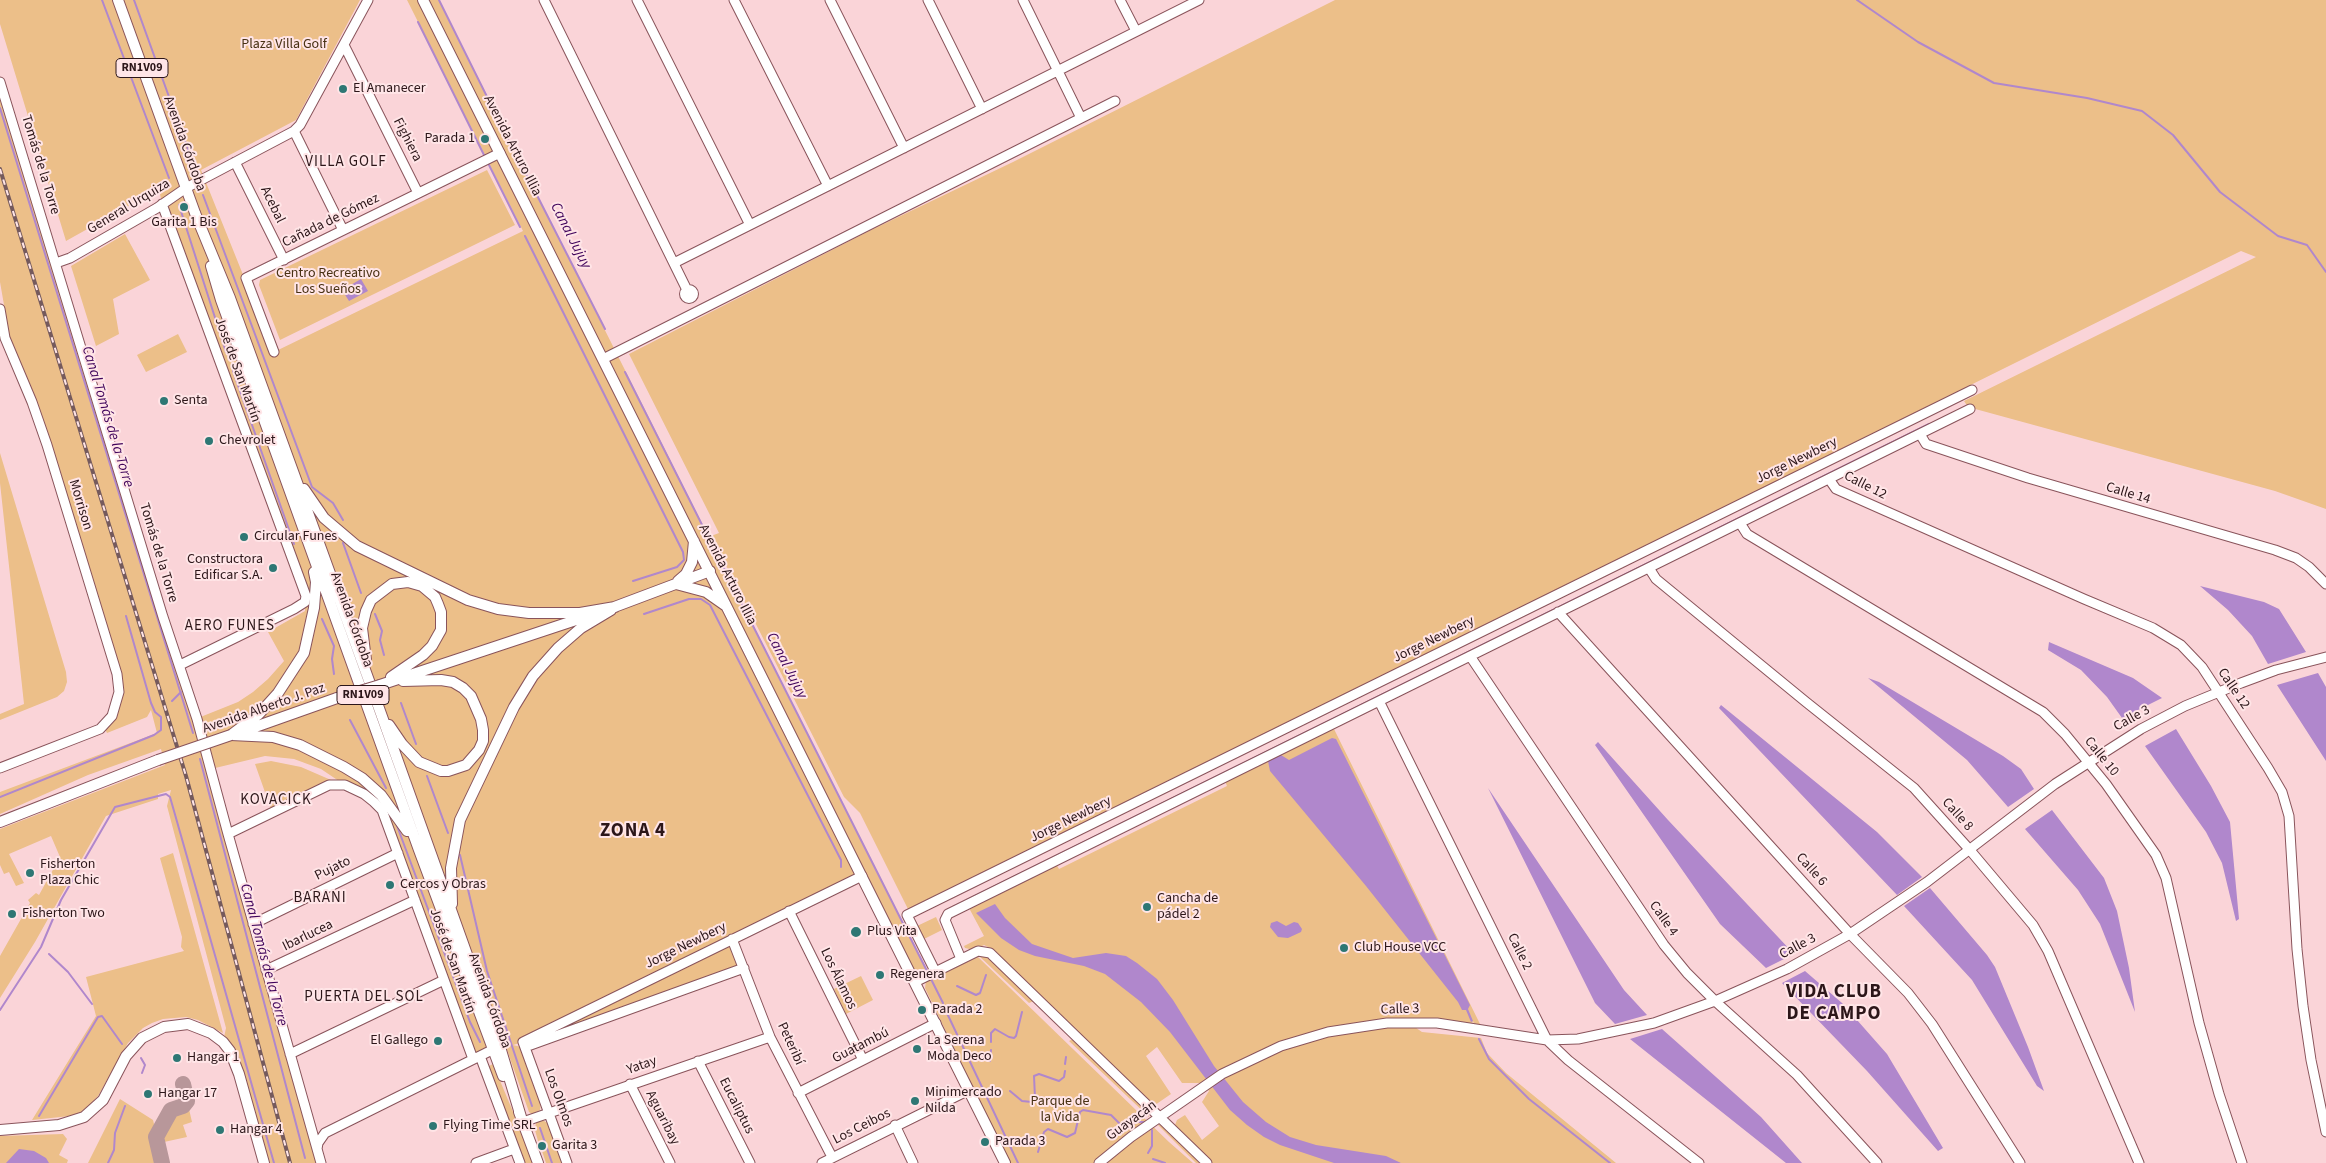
<!DOCTYPE html>
<meta charset="utf-8">
<style>
body{margin:0}
canvas{display:block;background:#fad4d8}
</style>
<canvas width="2326" height="1163"></canvas>
<script>
const g = document.querySelector('canvas').getContext('2d');
g.lineJoin = 'round';
function paint(path, color) {
  g.fillStyle = color;
  g.fill(path, 'evenodd');
}
function toPath(rows) {
  const path = new Path2D();
  for (const r of rows) {
    if (r.length === 3) {
      path.moveTo(r[0] + r[2], r[1]);
      path.arc(r[0], r[1], r[2], 0, 2 * Math.PI);
      continue;
    }
    path.moveTo(r[0], r[1]);
    for (let i = 2; i < r.length; i += 2) path.lineTo(r[i], r[i + 1]);
  }
  return path;
}
function stroke(path, color, width, dash) {
  g.strokeStyle = color;
  g.lineWidth = width;
  g.lineCap = dash ? 'butt' : 'round';
  g.setLineDash(dash || []);
  g.stroke(path);
}
function label(font, color, halo, rows, align = 'center') {
  g.font = font + ' "Source Sans 3",sans-serif';
  g.lineWidth = 4;
  g.setLineDash([]);
  g.textBaseline = 'middle';
  g.strokeStyle = halo;
  g.fillStyle = color;
  for (const [text, x, y, turn = 0] of rows) {
    g.save();
    g.translate(x, y);
    g.rotate((+turn || 0) * Math.PI / 180);
    g.textAlign = isNaN(turn) ? turn : align;
    if (halo) g.strokeText(text, 0, 0);
    g.fillText(text, 0, 0);
    g.restore();
  }
}
paint(toPath([
 [0,0,360,0,296,120,201,170,274,352,523,231,407,0,439,0,927,971,915,982,862,876,523,1042,513,1045,521,1047,541,1103,540,1110,532,1114,529,1112,506,1047,473,1059,382,810,321,769,294,759,265,756,211,769,321,1163,264,1163,223,1042,226,1028,167,806,171,790,158,794,158,799,106,816,35,942,0,998,0,956,30,903,28,900,36,893,39,895,60,857,51,836,9,854,24,883,16,886,9,872,4,874,0,865,0,829,165,765,161,749,88,775,0,814,0,792,157,733,151,710,147,717,107,733,105,729,118,712,122,689,11,345,0,282,0,82,198,718,238,702,253,692,268,679,284,661,268,632,305,611,305,602,162,204,159,189,66,241,0,24],
 [1335,0,2326,0,2326,509,2275,491,1968,407,1964,401,2256,257,2241,251,909,911,860,813,844,797,711,536,719,533,629,354,869,231,1013,162],
 [487,170,515,225,280,340,259,285,260,280],
 [125,234,150,280,113,299,119,334,96,346,71,266],
 [178,334,187,352,146,372,137,355],
 [0,453,66,672,67,682,64,691,57,697,0,720,0,714,24,704,0,483],
 [1334,729,1481,1026,1474,1024,1473,1021,1472,1024,1444,1020,1403,1019,1422,1032,1481,1038,1487,1053,1506,1073,1616,1163,1211,1163,1175,1125,1177,1120,1185,1115,1202,1140,1219,1126,1202,1102,1209,1091,1203,1083,1182,1083,1157,1047,1146,1056,1171,1094,1155,1105,1149,1103,990,948,984,945,974,950,965,948,964,946,984,936,969,908,1056,864,1059,869,1227,786,1225,781,1262,762],
 [271,761,301,767,331,780,271,809,255,764],
 [173,853,223,1033,198,1020,186,1017,163,1019,152,1023,143,1028,128,1043,98,1096,90,1105,81,1112,70,1116,32,1120,96,1016,86,977,184,951,181,947,182,937,160,858],
 [936,917,942,930,924,939,917,926],
 [730,946,739,967,547,1037,549,1033],
 [978,955,986,955,1036,1000,1029,1003],
 [978,957,1169,1142,1193,1163,1009,1163,925,988,926,981,935,976,936,977],
 [861,976,873,1000,846,1014,834,989],
 [1075,1038,1149,1112,1149,1117,1069,1041],
 [493,1064,519,1126,533,1163,523,1163,489,1068,489,1066],
 [120,1099,153,1120,155,1128,151,1138,157,1163,88,1163],
 [189,1109,192,1122,183,1125,187,1137,164,1142,162,1135,175,1113],
 [542,1120,548,1123,563,1163,546,1163,541,1148,544,1146,543,1143,539,1145,535,1130,536,1123],
 [1157,1124,1163,1126,1204,1163,1196,1163],
 [63,1134,67,1139,59,1155,68,1160,67,1163,0,1163,0,1136]
]), '#ecbf89');
paint(toPath([
 [361,279,368,291,349,301,342,290],
 [2200,586,2264,602,2279,609,2306,652,2268,664,2252,636,2228,610],
 [2049,642,2133,678,2162,698,2122,718,2107,697,2081,670,2048,650],
 [2318,673,2326,687,2326,761,2277,685],
 [1868,678,1879,682,2003,756,2021,769,2034,789,2008,807,1967,760],
 [1721,705,1877,832,1922,877,1897,895,1719,708],
 [2176,729,2211,786,2230,822,2239,919,2236,921,2222,863,2206,832,2145,746],
 [1332,738,1336,739,1470,1005,1468,1009,1473,1021,1471,1022,1466,1010,1462,1010,1458,1002,1366,886,1270,771,1268,761,1281,755,1289,760],
 [1598,742,1668,820,1794,954,1766,968,1720,924,1595,745],
 [1488,788,1624,990,1647,1015,1615,1024,1595,1003],
 [2052,810,2104,878,2117,911,2129,968,2135,1012,2100,924,2078,890,2025,829],
 [1930,888,1987,955,1995,967,2028,1047,2044,1091,2037,1086,1972,980,1904,906],
 [995,904,1005,918,1032,944,1073,958,1106,953,1126,956,1137,963,1157,979,1173,1000,1214,1066,1243,1102,1266,1122,1290,1137,1316,1145,1386,1156,1401,1163,1334,1163,1280,1145,1264,1137,1247,1125,1230,1110,1170,1032,1141,1002,1105,974,1084,966,1035,956,1019,950,1001,938,976,913],
 [1277,921,1286,926,1294,922,1298,923,1302,929,1301,932,1288,938,1278,937,1270,927,1271,923],
 [1805,971,1842,1003,1887,1054,1943,1148,1938,1151,1867,1071,1782,983],
 [1662,1029,1761,1117,1802,1163,1786,1163,1630,1039],
 [19,1149,34,1151,46,1158,49,1163,6,1163]
]), '#b087cc');
stroke(toPath([
 [102,0,169,178],
 [134,0,194,166],
 [439,0,508,139],
 [1857,0,1918,42,1994,83,2087,98,2142,111,2173,135,2220,192,2278,236,2307,245,2326,272],
 [418,22,484,155],
 [0,108,193,733],
 [516,154,605,329],
 [488,163,520,227],
 [203,195,312,487,333,503,343,520],
 [179,205,226,352],
 [525,236,683,552,684,560,677,567,633,581],
 [233,371,294,544],
 [625,372,927,971],
 [343,543,361,593],
 [375,614,382,631,380,640,384,655],
 [644,614,689,599,701,599,710,605,841,860,841,867],
 [322,619,334,646,332,659,334,674],
 [172,701,181,692],
 [401,703,416,744],
 [350,720,386,788],
 [200,759,305,1158],
 [427,776,448,833],
 [0,797,154,735,161,730,161,717,155,712,151,703,126,616],
 [396,823,470,1022,480,1042],
 [460,855,487,971,532,1106],
 [967,900,1929,424],
 [49,954,68,972,92,1004],
 [931,979,943,1003],
 [957,986,976,995,980,993,986,975],
 [945,1009,1018,1163],
 [0,1010,41,947,61,900,115,807,166,794,170,797,174,811,274,1163],
 [1479,1039,1489,1059,1529,1099,1610,1163],
 [991,1042,991,1033,995,1029,1009,1037,1014,1038,1016,1036,1022,1012],
 [141,1058,145,1065,142,1073],
 [990,1061,991,1050],
 [1065,1064,1066,1057],
 [1010,1091,1022,1101,1032,1102,1035,1098,1034,1076,1039,1074,1059,1081,1064,1077,1065,1071],
 [39,1116,98,1017,102,1016,122,1044],
 [540,1128,552,1163],
 [1123,1129,1137,1122,1145,1122],
 [1038,1152,1044,1132,1048,1129,1067,1137,1075,1133,1080,1112,1083,1110,1111,1115,1120,1124],
 [1148,1153,1152,1146,1152,1130],
 [1153,1159,1165,1163],
 [108,1163,114,1150,115,1133,125,1106]
]), '#b087cc', 2);
stroke(toPath([
 [162,1163,156,1137,171,1110,183,1106,187,1101,183,1084]
]), '#b8979a', 16);
const minor = toPath([
 [544,0,687,290],
 [637,0,750,225],
 [734,0,828,186],
 [830,0,904,148],
 [928,0,982,109],
 [1023,0,1081,118],
 [1120,0,1136,31],
 [344,45,418,193],
 [0,82,163,617,197,719,228,834,321,1163],
 [294,131,343,230],
 [235,162,284,260],
 [162,204,306,596,305,602,294,609,180,665],
 [56,263,70,258,157,208,186,188,294,131,300,125,368,0],
 [674,263,1199,0],
 [689,294,4.5],
 [0,309,5,338,32,402,47,445,117,674,119,692,112,716,100,729,0,768],
 [274,352,246,278,500,153],
 [603,359,1115,101],
 [1920,434,1926,444,2028,478,2275,550,2296,558,2309,567,2326,584],
 [1829,479,1836,489,2084,599,2153,628,2181,645,2202,667,2268,768,2282,792,2289,816,2297,949,2303,1006,2311,1060,2326,1132],
 [1740,523,1747,534,2043,712,2065,734,2106,784,2156,855,2166,878,2199,1023,2219,1094,2242,1163],
 [1649,568,1656,579,1806,702,1914,788,1969,849,2033,925,2048,951,2139,1163],
 [1558,612,1850,934,1908,993,1932,1024,2020,1163],
 [1470,656,1664,945,1687,973,1715,1001,1797,1075,1877,1163],
 [1379,701,1547,1040,1568,1060,1699,1163],
 [228,834,329,785,345,785,364,794,374,802,382,810,473,1059],
 [789,911,863,1060],
 [253,924,398,853],
 [732,939,770,1037,832,1157],
 [961,959,945,920,948,914,1970,409],
 [266,970,415,900],
 [935,971,907,915,1972,390],
 [915,982,978,951,990,953,1207,1163],
 [525,1047,744,968],
 [290,1054,444,980],
 [480,1056,520,1163],
 [698,1061,750,1163],
 [630,1084,670,1163],
 [798,1093,936,1023],
 [523,1122,770,1037],
 [895,1125,913,1163],
 [317,1149,318,1143,325,1133,492,1050],
 [476,1163,514,1149],
 [567,1163,523,1042,862,876],
 [822,1163,969,1090],
 [1099,1163,1131,1137,1222,1074,1281,1046,1328,1032,1387,1023,1437,1023,1547,1040,1578,1039,1654,1023,1715,1001,1787,969,1850,934,1927,882,2055,784,2141,729,2185,706,2241,683,2276,670,2326,657]
]);
const major = toPath([
 [118,0,195,213,230,298,380,711,500,1047,521,1117],
 [423,0,1005,1163],
 [211,266,221,300,419,850,503,1076],
 [304,489,324,518,357,546,468,600,498,609,529,613,580,613,615,607],
 [678,581,686,574,692,562,694,541],
 [676,584,706,592,726,606],
 [609,609,710,571],
 [366,660,362,628,366,611,371,600,392,584,408,582,422,586,435,597,438,604,441,612,441,630,432,646,423,655,391,677],
 [380,685,588,616],
 [389,725,402,744,419,762,441,771,448,771,466,765,479,750,483,741,483,730,481,719,471,696,463,688,453,682,441,680,403,681],
 [241,732,337,698],
 [231,735,273,737,300,745,344,767,362,778,381,795,407,831],
 [231,735,259,714,278,693,304,653,314,608,316,582,314,572],
 [0,822,158,760],
 [452,904,451,868,460,820,514,707,533,676,558,648,581,628,611,610],
 [519,1112,538,1163],
 [0,1130,59,1125,84,1117,103,1100,126,1056,142,1038,164,1027,188,1024,211,1033,223,1042,230,1051,239,1074,264,1163]
]);
stroke(minor, '#89545b', 11);
stroke(major, '#89545b', 12);
stroke(minor, '#fff', 9);
stroke(major, '#fff', 10);
const rail = toPath([
 [0,169,186,776,290,1163]
]);
stroke(rail, '#755a5d', 4);
stroke(rail, '#ffe5e7', 2, [5.5]);
const majorBridge = toPath([
 [337,698,380,685],
 [158,760,231,735]
]);
stroke(majorBridge, '#89545b', 12, []);
stroke(majorBridge, '#fff', 10);
for (const [x, y, r, color] of [
 [343,89,5,"#2e7774"],
 [485,139,5,"#2e7774"],
 [184,207,5,"#2e7774"],
 [164,401,5,"#2e7774"],
 [209,441,5,"#2e7774"],
 [244,537,5,"#2e7774"],
 [273,568,5,"#2e7774"],
 [30,873,5,"#2e7774"],
 [390,885,5,"#2e7774"],
 [1147,907,5,"#2e7774"],
 [12,914,5,"#2e7774"],
 [856,932,6,"#2e7774"],
 [1344,948,5,"#2e7774"],
 [880,975,5,"#2e7774"],
 [922,1010,5,"#2e7774"],
 [438,1041,5,"#2e7774"],
 [917,1049,5,"#2e7774"],
 [177,1058,5,"#2e7774"],
 [148,1094,5,"#2e7774"],
 [915,1101,5,"#2e7774"],
 [433,1126,5,"#2e7774"],
 [220,1130,5,"#2e7774"],
 [985,1142,5,"#2e7774"],
 [542,1146,5,"#2e7774"]
]) {
  const dot = new Path2D();
  dot.arc(x, y, r, 0, 2 * Math.PI);
  g.fillStyle = color;
  g.fill(dot);
  stroke(dot, '#ffe5e7', 2);
}
for (const [x, y, w] of [
 [142,68,52],
 [363,695,52]
]) {
  const box = new Path2D();
  box.roundRect(x - w / 2, y - 9.5, w, 19, 4);
  g.fillStyle = '#ffe5e7';
  g.fill(box);
  stroke(box, '#2c1619', 1);
}
label('bold 12px', '#2c1619', null, [
 ["RN1V09",142,68],
 ["RN1V09",363,695]
]);
label('14px', '#483113', '#ffe5e7', [
 ["Plaza Villa Golf",284,45],
 ["Centro Recreativo",328,274],
 ["Los Sueños",328,290],
 ["Parque de",1060,1102],
 ["la Vida",1060,1118]
]);
label('14px', '#2c1619', '#ffe5e7', [
 ["El Amanecer",353,89],
 ["Parada 1",475,139,"right"],
 ["Garita 1 Bis",184,223,"center"],
 ["Senta",174,401],
 ["Chevrolet",219,441],
 ["Circular Funes",254,537],
 ["Constructora",263,560,"right"],
 ["Edificar S.A.",263,576,"right"],
 ["Fisherton",40,865],
 ["Plaza Chic",40,881],
 ["Cercos y Obras",400,885],
 ["Cancha de",1157,899],
 ["pádel 2",1157,915],
 ["Fisherton Two",22,914],
 ["Plus Vita",867,932],
 ["Club House VCC",1354,948],
 ["Regenera",890,975],
 ["Parada 2",932,1010],
 ["El Gallego",428,1041,"right"],
 ["La Serena",927,1041],
 ["Moda Deco",927,1057],
 ["Hangar 1",187,1058],
 ["Minimercado",925,1093],
 ["Nilda",925,1109],
 ["Hangar 17",158,1094],
 ["Flying Time SRL",443,1126],
 ["Hangar 4",230,1130],
 ["Parada 3",995,1142],
 ["Garita 3",552,1146]
], 'left');
label('14px', '#2c1619', '#ffe5e7', [
 ["Fighiera",407,140,63],
 ["Avenida Córdoba",184,144,70],
 ["Avenida Arturo Illia",512,146,63],
 ["Tomás de la Torre",40,165,73],
 ["Acebal",272,205,64],
 ["General Urquiza",129,207,-31],
 ["Cañada de Gómez",331,221,-26],
 ["José de San Martín",237,370,70],
 ["Jorge Newbery",1797,461,-26],
 ["Calle 12",1865,486,27],
 ["Calle 14",2128,494,17],
 ["Morrison",80,505,73],
 ["Tomás de la Torre",158,553,73],
 ["Avenida Arturo Illia",727,575,63],
 ["Avenida Córdoba",351,620,70],
 ["Jorge Newbery",1434,640,-26],
 ["Calle 12",2233,689,56],
 ["Avenida Alberto J. Paz",264,709,-19],
 ["Calle 3",2132,719,-29],
 ["Calle 10",2101,757,51],
 ["Calle 8",1957,815,48],
 ["Jorge Newbery",1071,820,-26],
 ["Pujato",333,869,-26],
 ["Calle 6",1811,870,48],
 ["Calle 4",1663,919,55],
 ["Ibarlucea",308,936,-26],
 ["Jorge Newbery",686,946,-26],
 ["Calle 3",1798,947,-28],
 ["Calle 2",1519,952,64],
 ["José de San Martín",452,961,70],
 ["Los Álamos",838,979,64],
 ["Avenida Córdoba",489,1001,70],
 ["Calle 3",1400,1010,-2],
 ["Peteribí",790,1044,65],
 ["Guatambú",861,1046,-27],
 ["Yatay",642,1066,-19],
 ["Los Olmos",558,1098,70],
 ["Eucaliptus",736,1106,63],
 ["Aguaribay",662,1118,63],
 ["Guayacán",1132,1121,-36],
 ["Los Ceibos",862,1127,-27]
]);
g.letterSpacing = '1px';
label('15px', '#2c1619', '#ffe5e7', [
 ["VILLA GOLF",346,163],
 ["AERO FUNES",230,627],
 ["KOVACICK",276,801],
 ["BARANI",320,899],
 ["PUERTA DEL SOL",364,998]
]);
g.letterSpacing = '0px';
label('italic 15px', '#40045b', '#ffe5e7', [
 ["Canal Jujuy",570,236,63],
 ["Canal Tomás de la Torre",107,417,73],
 ["Canal Jujuy",786,666,63],
 ["Canal Tomás de la Torre",263,955,75]
]);
g.letterSpacing = '1px';
label('bold 19px', '#2c1619', '#ffe5e7', [
 ["ZONA 4",633,832],
 ["VIDA CLUB",1834,993],
 ["DE CAMPO",1834,1015]
]);
g.letterSpacing = '0px';
</script>
